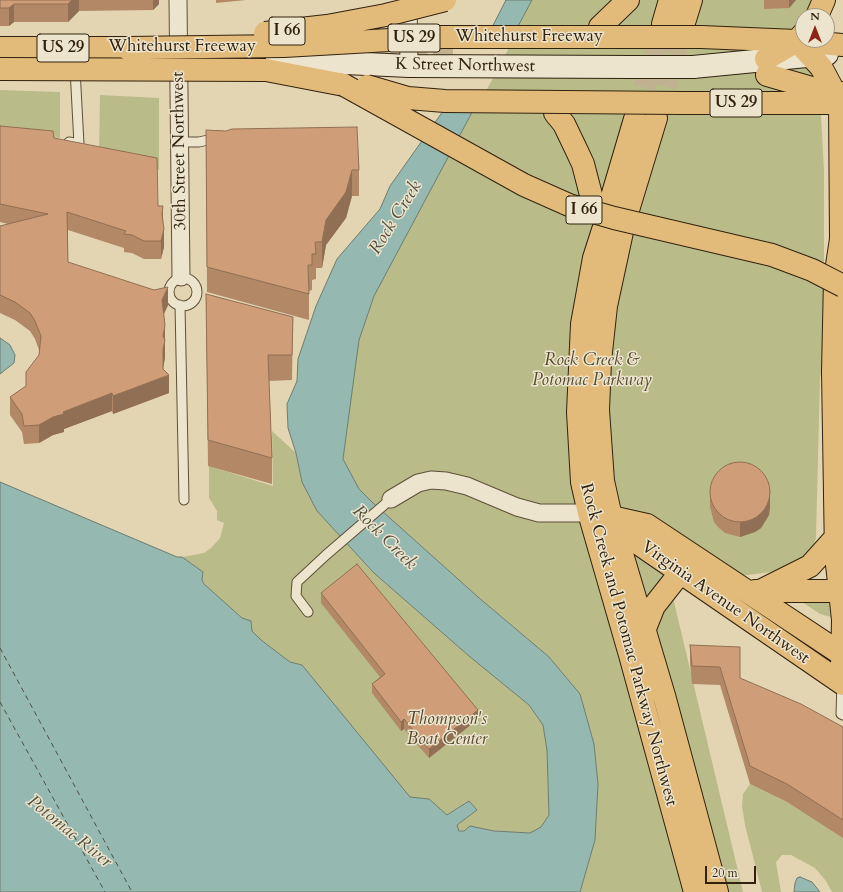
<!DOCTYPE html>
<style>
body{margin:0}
#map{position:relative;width:843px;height:892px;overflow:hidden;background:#e4d5b2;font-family:Cardo,serif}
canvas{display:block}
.north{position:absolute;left:795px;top:8px;width:40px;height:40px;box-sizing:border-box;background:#ede4cd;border:1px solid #a29681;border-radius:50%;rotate:0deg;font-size:11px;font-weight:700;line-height:16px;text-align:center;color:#31220f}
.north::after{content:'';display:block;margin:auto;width:14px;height:18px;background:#8f2418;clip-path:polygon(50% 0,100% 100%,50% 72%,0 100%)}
.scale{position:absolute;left:705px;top:866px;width:51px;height:18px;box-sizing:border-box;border:2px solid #31220f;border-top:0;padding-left:5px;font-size:12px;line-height:14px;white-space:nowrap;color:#31220f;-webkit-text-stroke:3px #ede4cd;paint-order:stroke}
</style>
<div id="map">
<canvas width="843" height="892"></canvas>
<div class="north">N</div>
<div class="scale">20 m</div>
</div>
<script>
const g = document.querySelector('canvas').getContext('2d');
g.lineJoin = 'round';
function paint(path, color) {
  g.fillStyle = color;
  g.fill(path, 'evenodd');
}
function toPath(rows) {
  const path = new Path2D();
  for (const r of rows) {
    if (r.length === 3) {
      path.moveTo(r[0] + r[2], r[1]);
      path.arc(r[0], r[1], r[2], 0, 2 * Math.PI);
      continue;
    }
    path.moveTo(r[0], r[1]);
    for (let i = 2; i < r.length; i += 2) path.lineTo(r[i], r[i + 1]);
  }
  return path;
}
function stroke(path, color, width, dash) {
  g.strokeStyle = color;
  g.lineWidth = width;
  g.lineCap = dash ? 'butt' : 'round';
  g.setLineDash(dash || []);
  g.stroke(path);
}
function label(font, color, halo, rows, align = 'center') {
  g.font = font + ' Cardo,serif';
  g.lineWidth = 3;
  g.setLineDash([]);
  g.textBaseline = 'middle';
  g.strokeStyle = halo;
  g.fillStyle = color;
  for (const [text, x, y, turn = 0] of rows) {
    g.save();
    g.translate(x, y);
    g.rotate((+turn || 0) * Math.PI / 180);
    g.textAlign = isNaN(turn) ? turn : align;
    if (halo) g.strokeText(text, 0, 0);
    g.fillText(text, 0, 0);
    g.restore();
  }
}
paint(toPath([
 [532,0,815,0,816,16,803,16,803,40,817,40,824,171,824,357,820,378,816,538,809,564,771,572,670,585,743,892,580,892,595,840,598,784,594,744,580,694,549,657,478,597,372,502,359,489,343,459,359,340,374,296],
 [0,90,60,92,60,138,0,129],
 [100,95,159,98,159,170,99,156],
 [272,431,296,453,302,482,317,511,374,573,469,656,529,705,543,725,547,750,549,815,542,827,531,833,494,831,481,828,461,831,458,829,457,825,477,810,469,801,447,815,429,799,410,798,302,665,290,662,261,640,252,632,252,623,242,618,210,591,202,580,203,572,182,557,204,553,211,548,220,538,224,523,217,520,217,511,209,498,209,466,273,486],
 [799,600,830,600,831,617,820,614],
 [750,784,787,802,843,837,843,892,832,892,826,881,815,868,791,855,782,855,776,862,781,892,762,892,745,825,742,806,743,794]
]), '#b9bc89');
const water = toPath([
 [506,0,532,0,374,296,359,340,343,459,359,489,372,502,478,597,549,657,580,694,594,744,598,784,595,840,580,892,0,892,0,482,177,557,182,557,203,572,202,580,204,584,242,618,251,621,252,631,261,640,290,662,302,665,410,797,429,799,447,815,469,801,477,810,457,825,459,831,464,831,470,826,494,831,530,833,541,827,549,815,547,750,543,725,529,705,469,656,374,573,317,511,302,482,296,453,288,428,287,404,297,381,298,359,316,306,337,259,380,209,390,186,465,80,506,0],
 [0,338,10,345,15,355,14,363,0,374,0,338],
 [800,877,812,882,820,892,794,892,795,883,797,878,800,877]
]);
paint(water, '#95b8b0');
stroke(water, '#6d7c70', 1);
paint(toPath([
 [490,27,520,27,475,112,440,112,463,79]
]), '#e4d5b2');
stroke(toPath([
 [0,648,132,892],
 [0,702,105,892]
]), '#4f4f3f', 1, [5, 4]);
stroke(toPath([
 [409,66,431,44,453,44],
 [656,118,683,26],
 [635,119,663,24]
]), '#c0b191', 22, [22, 11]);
const service = toPath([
 [69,142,79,144,75,69],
 [179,142,199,142,217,138],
 [183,292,14],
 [180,305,184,500],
 [308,612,296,596,297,582,326,555,391,499],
 [842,683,841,714,843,715]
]);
const minor = toPath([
 [178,0,181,277],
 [408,0,409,66],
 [391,499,418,483,431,480,446,481,467,486,517,507,539,513,589,513]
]);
const secondary = toPath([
 [189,58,238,58,409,66,632,67],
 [693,67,827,54]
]);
const primary = toPath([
 [817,16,824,0],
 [663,24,670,0],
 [683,26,691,0],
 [600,27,628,0],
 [766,59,797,41,803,34],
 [555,113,564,124,576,149,583,164,591,195],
 [609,207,635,119],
 [628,210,656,118],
 [603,230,594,258,582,324,578,412,582,482,589,513,630,655,695,892],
 [622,232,606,306,600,361,598,410,603,481,611,517,665,699,717,892],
 [598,514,647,525,843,655],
 [611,518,639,544,843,684],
 [755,591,840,591,843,620,842,666],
 [644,631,654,606,680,573]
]);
const trunk = toPath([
 [767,75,812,88,843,103],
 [843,93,840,103,841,239,835,278,833,372,836,556,840,591,843,591],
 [760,591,810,566,836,537]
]);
const motorway = toPath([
 [701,37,797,41,843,45],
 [0,48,127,48],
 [266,70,344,85],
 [682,103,840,103,821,67,797,41],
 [841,239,843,252],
 [833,372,843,356]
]);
stroke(service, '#5e4f38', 11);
stroke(minor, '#5e4f38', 19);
stroke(secondary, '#31220f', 24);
stroke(primary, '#31220f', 24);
stroke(trunk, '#31220f', 24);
stroke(motorway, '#31220f', 24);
stroke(service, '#ede4cd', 9);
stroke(minor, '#ede4cd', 17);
stroke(secondary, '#ede4cd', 22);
stroke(primary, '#e2ba79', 22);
stroke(trunk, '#e2ba79', 22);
stroke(motorway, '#e2ba79', 22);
const secondaryBridge = toPath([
 [632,67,693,67]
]);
const motorwayBridge = toPath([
 [265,33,327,26,386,15,445,0],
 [127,48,284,46,442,37,701,37],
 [0,69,266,70],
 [344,85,524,185,569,205,614,218,772,255,812,270,843,286],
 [367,86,408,98,445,101,682,103]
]);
stroke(secondaryBridge, '#31220f', 24, []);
stroke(motorwayBridge, '#31220f', 24, []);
stroke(secondaryBridge, '#ede4cd', 22);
stroke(motorwayBridge, '#e2ba79', 22);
paint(toPath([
 [0,0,159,0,159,4,153,10,79,11,68,22,14,22,9,26,0,26],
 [216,0,246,0,216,3],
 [764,0,796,0,789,8,764,9],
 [0,126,54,138,158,206,163,224,164,247,161,259,144,259,132,253,124,252,124,248,68,230,68,262,168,305,164,314,165,325,165,358,163,369,169,393,113,414,112,411,64,429,64,432,53,435,39,443,24,444,22,432,10,415,10,397,26,386,39,355,39,350,35,339,30,331,15,320,0,313,0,226,8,224,0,222],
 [206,130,359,170,359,196,352,196,346,218,326,245,322,268,316,268,316,279,312,280,312,290,309,291,309,320,207,292],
 [206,294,293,317,292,380,269,381,272,458,272,484,208,466],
 [710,493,770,507,769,515,761,528,755,532,740,537,725,533,719,528,714,522,710,507],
 [321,593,478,719,429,758,404,729,401,731,372,693,372,684,380,677,321,603],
 [690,645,740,678,843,727,843,838,787,802,750,784,720,685,692,684,690,663]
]), '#b28867');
paint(toPath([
 [72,0,79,0,79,11,68,22,68,4],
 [153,0,159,0,159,4,153,10],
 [789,0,796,0,789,8],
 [14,4,14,22,9,26,9,8],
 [352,170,352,196,346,218,326,245,322,268,322,242,326,220],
 [163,206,163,224,162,232,162,214],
 [164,229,164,247,161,259,161,241],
 [168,287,168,305,162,318,162,300],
 [165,325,165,358,163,367,163,378,169,375,169,393,113,414,113,396,163,336],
 [112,393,112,411,64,429,64,432,53,435,39,443,39,425,63,412],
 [770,493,770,507,769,515,761,528,755,532,740,537,740,523],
 [478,710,478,719,429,758,429,749],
 [404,719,404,729,401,731,401,722]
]), '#916f54');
const building = toPath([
 [0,0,72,0,68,4,14,4,9,8,0,8,0,0],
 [0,126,53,131,54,138,157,158,158,206,163,206,162,214,164,229,161,241,144,241,132,235,124,234,126,231,67,212,68,262,154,290,168,287,162,300,165,325,163,336,165,340,163,349,163,369,169,375,113,396,112,393,63,412,64,414,53,417,39,425,24,426,22,414,10,397,26,386,26,372,39,355,41,336,35,321,30,313,15,302,0,295,0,226,48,214,0,204,0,126],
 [357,127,359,170,352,170,346,192,326,220,322,242,315,242,316,254,312,254,312,265,308,265,309,294,207,267,206,130,226,131,232,129,357,127],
 [206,294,293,317,292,355,268,355,272,458,208,440,206,294],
 [740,492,30],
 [357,564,478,710,429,749,404,719,401,722,372,684,385,674,321,593,357,564],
 [690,645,740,647,740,678,801,704,843,727,843,820,787,784,750,766,720,667,692,666,690,645]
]);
paint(building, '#cf9e78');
stroke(building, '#916f54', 1);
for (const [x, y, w] of [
 [287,31,36],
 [414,38,52],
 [63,48,52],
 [736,103,52],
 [584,210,36]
]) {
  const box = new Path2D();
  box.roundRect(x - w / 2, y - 14, w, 28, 3);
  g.fillStyle = '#ede4cd';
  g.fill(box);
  stroke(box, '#31220f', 1);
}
label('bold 16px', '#31220f', null, [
 ["I 66",287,31],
 ["US 29",414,38],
 ["US 29",63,48],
 ["US 29",736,103],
 ["I 66",584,210]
]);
label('17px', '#31220f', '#ede4cd', [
 ["Whitehurst Freeway",529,37],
 ["Whitehurst Freeway",182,47],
 ["K Street Northwest",465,66,1],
 ["30th Street Northwest",180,151,-91],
 ["Virginia Avenue Northwest",725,603,35],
 ["Rock Creek and Potomac Parkway Northwest",628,645,75]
]);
label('italic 17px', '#53482e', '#ede4cd', [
 ["Rock Creek &",592,361],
 ["Potomac Parkway",592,381],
 ["Thompson's",447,720],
 ["Boat Center",447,740]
]);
label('italic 18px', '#4f4f3f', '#ede4cd', [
 ["Rock Creek",396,218,-58],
 ["Rock Creek",384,538,45],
 ["Potomac River",69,832,39]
]);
</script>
